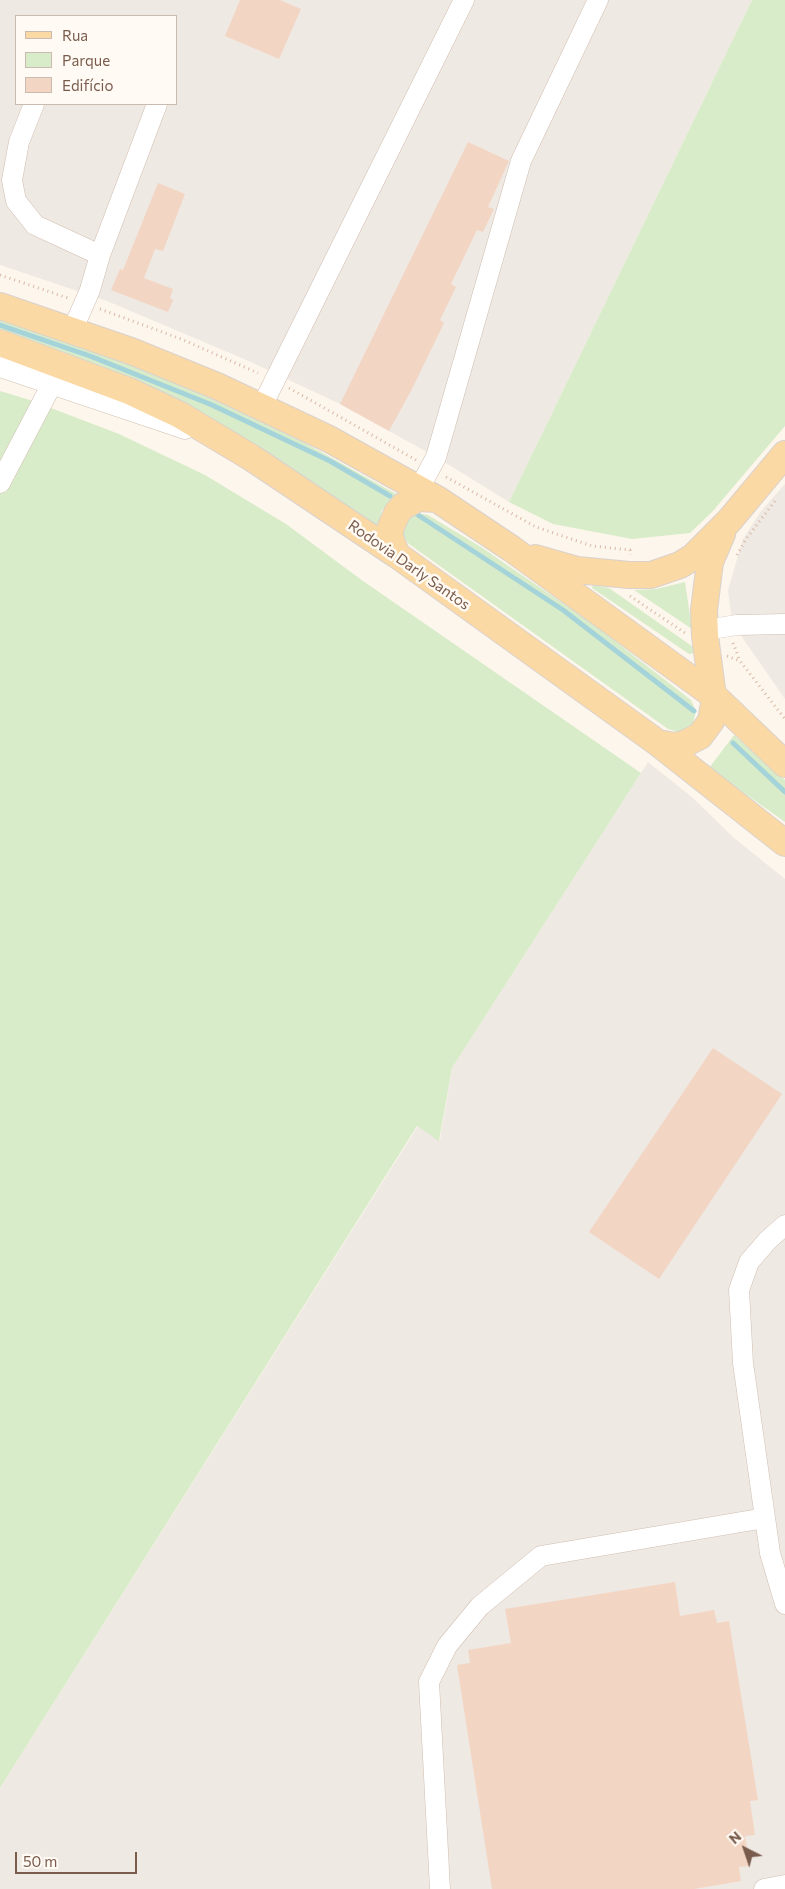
<!DOCTYPE html>
<meta charset="utf-8">
<style>
body{margin:0}
#map{position:relative;width:785px;height:1889px;overflow:hidden;background:#fdf6ec;font-family:Commissioner,sans-serif}
canvas{display:block}
.legend{position:absolute;left:15px;top:15px;width:162px;height:90px;box-sizing:border-box;background:#fffaf3;border:1px solid #cabbb1;margin:0;padding:6px 9px;list-style:none;font-size:15px;color:#7a5c4d}
.legend li{display:flex;align-items:center;gap:10px;height:25px}
.legend b{width:25px;border:1px solid #cabbb1}
.north{position:absolute;left:720px;top:1824px;width:50px;height:50px;-webkit-text-stroke:4px #fffaf3;paint-order:stroke;rotate:319deg;font-size:14px;font-weight:700;line-height:20px;text-align:center;color:#7a5c4d}
.north::after{content:'';display:block;margin:auto;width:18px;height:22px;background:#7a5c4d;clip-path:polygon(50% 0,100% 100%,50% 72%,0 100%)}
.scale{position:absolute;left:15px;top:1852px;width:122px;height:22px;box-sizing:border-box;border:2px solid #7a5c4d;border-top:0;padding-left:6px;font-size:15px;line-height:18px;white-space:nowrap;color:#7a5c4d;-webkit-text-stroke:4px #fffaf3;paint-order:stroke}
</style>
<div id="map">
<canvas width="785" height="1889"></canvas>
<ul class="legend">
<li><b style="height:6px;background:#fbd9a5"></b>Rua</li>
<li><b style="height:14px;background:#d8ecc9"></b>Parque</li>
<li><b style="height:14px;background:#f3d5c3"></b>Edifício</li>
</ul>
<div class="north">N</div>
<div class="scale">50 m</div>
</div>
<script>
const g = document.querySelector('canvas').getContext('2d');
g.lineJoin = 'round';
function paint(path, color) {
  g.fillStyle = color;
  g.fill(path, 'evenodd');
}
function toPath(rows) {
  const path = new Path2D();
  for (const r of rows) {
    path.moveTo(r[0], r[1]);
    for (let i = 2; i < r.length; i += 2) path.lineTo(r[i], r[i + 1]);
  }
  return path;
}
function stroke(path, color, width, dash) {
  g.strokeStyle = color;
  g.lineWidth = width;
  g.lineCap = dash ? 'butt' : 'round';
  g.setLineDash(dash || []);
  g.stroke(path);
}
function label(font, color, halo, rows, align = 'center') {
  g.font = font + ' Commissioner,sans-serif';
  g.lineWidth = 5;
  g.setLineDash([]);
  g.textBaseline = 'middle';
  g.strokeStyle = halo;
  g.fillStyle = color;
  for (const [text, x, y, turn = 0] of rows) {
    g.save();
    g.translate(x, y);
    g.rotate((+turn || 0) * Math.PI / 180);
    g.textAlign = isNaN(turn) ? turn : align;
    if (halo) g.strokeText(text, 0, 0);
    g.fillText(text, 0, 0);
    g.restore();
  }
}
paint(toPath([
 [0,0,752,0,509,502,436,457,340,404,251,362,107,301,0,265],
 [16,16,176,16,176,104,16,104],
 [785,484,785,699,744,640,731,614,728,590,743,539,761,511],
 [648,762,693,798,733,837,785,879,785,1889,0,1889,0,1788,418,1126,440,1140,452,1068]
]), '#efe9e4');
paint(toPath([
 [752,0,785,0,785,426,712,512,690,533,632,539,553,524,509,502],
 [0,317,135,366,210,398,305,443,398,495,382,510,378,530,0,335],
 [0,391,30,400,119,434,205,475,286,524,363,581,641,773,452,1068,439,1141,417,1126,0,1788],
 [417,513,428,515,481,547,593,624,691,700,696,711,693,723,689,727,679,732,668,729,409,544,403,536,402,527,407,517],
 [685,582,692,629,634,590,656,589],
 [593,585,609,588,696,649,695,653,689,654,592,588],
 [734,735,785,780,785,822,709,768]
]), '#d8ecc9');
stroke(toPath([
 [0,325,90,356,212,405,330,461,390,496],
 [418,515,563,610,694,711],
 [733,743,785,792]
]), '#a5d3da', 5);
paint(toPath([
 [240,0,280,0,301,9,279,59,225,36],
 [468,142,509,161,488,207,494,209,483,232,477,230,451,284,456,287,440,320,444,323,412,389,389,431,340,404],
 [158,183,185,194,163,251,155,249,144,278,173,289,170,298,173,300,168,312,111,290,120,269,123,270],
 [713,1048,782,1094,659,1279,589,1232],
 [675,1582,680,1616,714,1610,717,1623,729,1621,758,1800,750,1801,755,1835,745,1836,750,1866,739,1867,741,1881,694,1889,492,1889,457,1665,470,1663,468,1650,511,1643,505,1609]
]), '#f3d5c3');
const minor = toPath([
 [34,104,19,142,12,180,16,201,35,225,100,255],
 [72,331,90,290,100,255,157,104],
 [0,367,185,429],
 [262,406,464,0],
 [0,483,52,384],
 [419,489,436,457,521,161,598,0],
 [705,630,737,625,785,624],
 [785,1225,768,1240,749,1262,739,1290,743,1363,770,1553,785,1604],
 [440,1889,429,1682,447,1646,480,1606,541,1556,765,1518],
 [764,1889,785,1885]
]);
const major = toPath([
 [0,306,131,351,217,386,329,439,437,499,512,549,713,695,785,764],
 [0,343,129,391,180,415,252,458,397,555,658,743,785,843],
 [397,555,390,538,390,529,397,513,403,506,419,498,437,499],
 [535,558,577,570,629,575,651,575,680,565,693,557,729,521,785,454],
 [658,743,675,746,684,744,700,736,711,721,714,704,705,636,704,610,710,562,722,534]
]);
stroke(minor, '#d1beb0', 21);
stroke(major, '#dad1cd', 28);
stroke(toPath([
 [0,275,68,298],
 [100,309,181,339,258,373],
 [289,388,416,460],
 [446,477,536,527,592,546,630,550,630,555],
 [737,555,746,539,775,501],
 [630,596,685,633],
 [733,643,740,661],
 [727,656,740,661,785,719]
]), '#d9b8a5', 3, [1, 4]);
stroke(minor, '#fff', 20);
stroke(major, '#fbd9a5', 26);
label('15px', '#7a5c4d', '#fffaf3', [
 ["Rodovia Darly Santos",409,565,35]
]);
</script>
